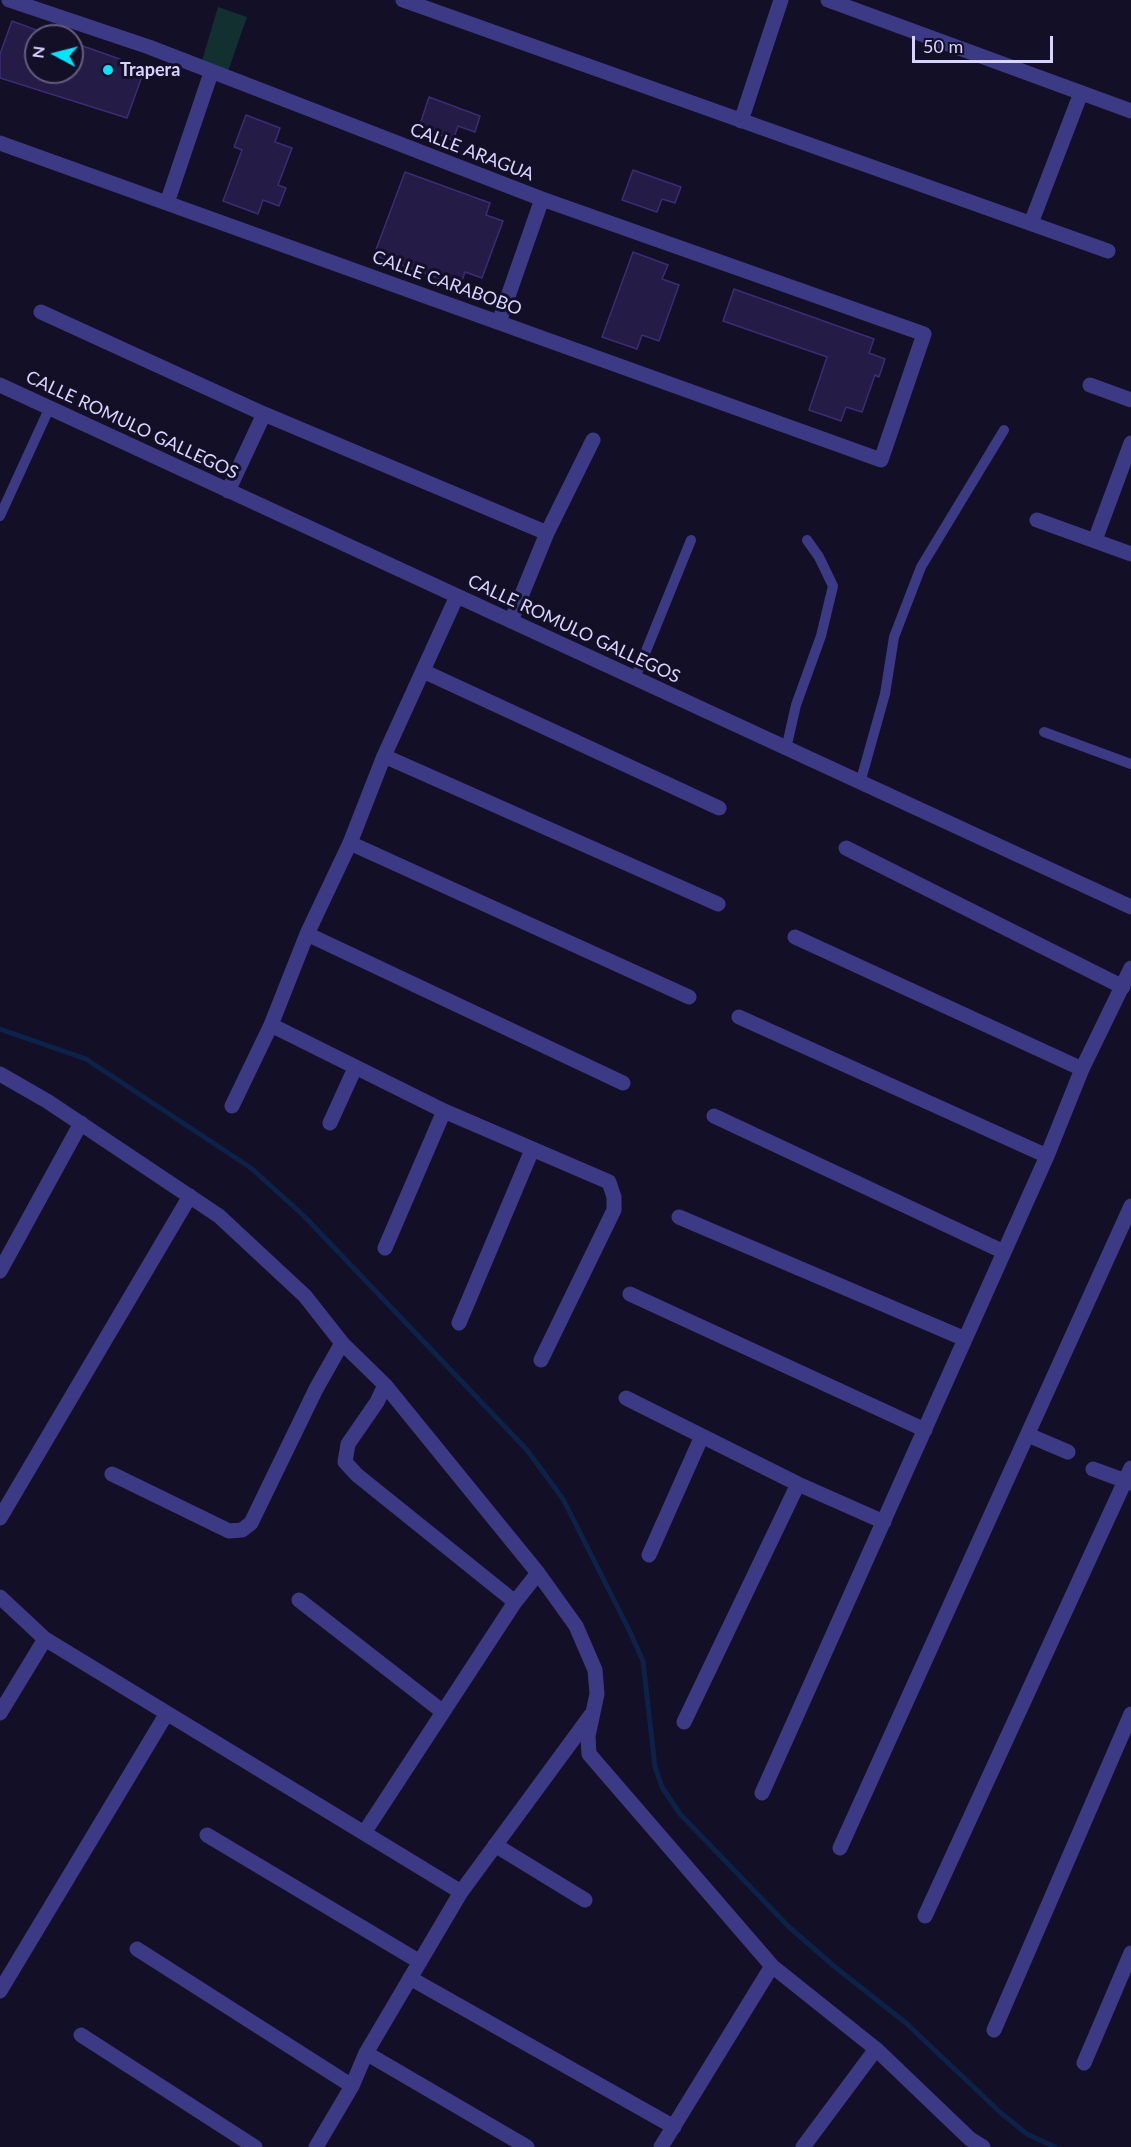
<!DOCTYPE html>
<style>
body{margin:0}
#map{position:relative;width:1131px;height:2147px;overflow:hidden;background:#130f26;font-family:Lato,sans-serif}
canvas{display:block}
.north{position:absolute;left:24px;top:24px;width:60px;height:60px;box-sizing:border-box;background:#130f26;border:2px solid #625e7d;border-radius:50%;rotate:277deg;font-size:16px;font-weight:700;line-height:24px;text-align:center;color:#d9d4ff}
.north::after{content:'';display:block;margin:auto;width:21px;height:27px;background:#00e5ff;clip-path:polygon(50% 0,100% 100%,50% 72%,0 100%)}
.scale{position:absolute;left:912px;top:36px;width:141px;height:27px;box-sizing:border-box;border:3px solid #d9d4ff;border-top:0;padding-left:8px;font-size:18px;line-height:21px;white-space:nowrap;color:#d9d4ff;-webkit-text-stroke:4px #130f26;paint-order:stroke}
</style>
<div id="map">
<canvas width="1131" height="2147"></canvas>
<div class="north">N</div>
<div class="scale">50 m</div>
</div>
<script>
const g = document.querySelector('canvas').getContext('2d');
g.lineJoin = 'round';
function paint(path, color) {
  g.fillStyle = color;
  g.fill(path, 'evenodd');
}
function toPath(rows) {
  const path = new Path2D();
  for (const r of rows) {
    path.moveTo(r[0], r[1]);
    for (let i = 2; i < r.length; i += 2) path.lineTo(r[i], r[i + 1]);
  }
  return path;
}
function stroke(path, color, width, dash) {
  g.strokeStyle = color;
  g.lineWidth = width;
  g.lineCap = dash ? 'butt' : 'round';
  g.setLineDash(dash || []);
  g.stroke(path);
}
function label(font, color, halo, rows, align = 'center') {
  g.font = font + ' Lato,sans-serif';
  g.lineWidth = 6;
  g.setLineDash([]);
  g.textBaseline = 'middle';
  g.strokeStyle = halo;
  g.fillStyle = color;
  for (const [text, x, y, turn = 0] of rows) {
    g.save();
    g.translate(x, y);
    g.rotate((+turn || 0) * Math.PI / 180);
    g.textAlign = isNaN(turn) ? turn : align;
    if (halo) g.strokeText(text, 0, 0);
    g.fillText(text, 0, 0);
    g.restore();
  }
}
paint(toPath([
 [218,7,247,17,227,74,201,64]
]), '#12302f');
stroke(toPath([
 [0,1029,86,1059,251,1168,304,1216,527,1450,563,1499,630,1632,643,1661,655,1767,662,1787,680,1814,788,1926,835,1967,906,2023,1001,2113,1027,2134,1055,2147]
]), '#0c2248', 5);
const building = toPath([
 [12,21,36,30,36,72,72,72,72,45,80,45,145,68,127,118,0,78,0,54,12,21],
 [429,97,480,116,475,132,458,126,453,140,419,127,429,97],
 [246,115,280,128,275,142,292,148,278,185,286,188,279,206,263,200,258,214,223,201,242,150,234,147,246,115],
 [633,170,681,187,675,203,662,199,657,212,622,200,633,170],
 [405,172,490,203,486,215,503,221,482,278,465,272,460,286,374,255,405,172],
 [633,252,668,265,662,279,679,285,659,341,642,335,637,349,602,337,633,252],
 [734,289,874,339,869,353,885,359,879,377,875,375,862,412,846,407,841,421,809,410,827,357,723,321,734,289]
]);
paint(building, '#241b47');
stroke(building, '#3b2d73', 1.5);
stroke(toPath([
 [0,516,49,409],
 [635,678,691,540],
 [1044,732,1131,764],
 [786,749,796,705,821,636,833,586,819,557,807,540],
 [860,783,885,694,894,637,921,567,1004,430]
]), '#3d3a85', 10);
stroke(toPath([
 [403,0,1108,251],
 [828,0,1131,111],
 [741,121,781,0],
 [0,143,881,460,924,334,542,199,149,47,9,0],
 [167,203,211,73],
 [1031,223,1081,93],
 [41,312,264,414,547,533,593,440],
 [499,322,542,199],
 [0,385,1131,907],
 [1090,385,1131,400],
 [228,491,264,414],
 [1037,520,1131,554],
 [1095,540,1131,443],
 [457,596,384,756,350,843,307,934,271,1025,444,1111,609,1182,614,1197,614,1210,541,1360],
 [511,621,547,533],
 [423,671,719,808],
 [384,756,718,904],
 [350,843,689,997],
 [846,848,1123,987],
 [307,934,623,1083],
 [795,937,1082,1069],
 [739,1017,1047,1156],
 [0,1074,47,1101,219,1216,305,1296,342,1343,385,1385,538,1573,576,1626,595,1670,597,1694,588,1736,589,1754,772,1966,876,2049,970,2139,983,2147],
 [232,1106,271,1025],
 [714,1116,1004,1252],
 [330,1123,355,1068],
 [679,1217,965,1339],
 [385,1248,444,1111],
 [0,1271,81,1123],
 [630,1294,925,1430],
 [459,1323,532,1150],
 [385,1385,377,1402,348,1444,345,1462,357,1475,515,1602],
 [626,1398,798,1484,884,1522],
 [1028,1435,1068,1452],
 [1093,1469,1131,1483],
 [112,1474,229,1531,242,1530,251,1523,316,1389,342,1343],
 [0,1518,190,1196],
 [649,1555,702,1436],
 [0,1597,45,1639,461,1892],
 [299,1600,443,1712],
 [0,1713,45,1639],
 [684,1722,798,1484],
 [762,1793,1047,1156,1082,1069,1131,968],
 [364,1833,515,1602,538,1573],
 [207,1835,420,1962],
 [495,1845,585,1900],
 [840,1848,1131,1206],
 [925,1916,1131,1468],
 [137,1949,352,2086],
 [410,1978,674,2127],
 [0,1991,167,1713],
 [994,2030,1131,1714],
 [81,2035,255,2147],
 [366,2053,527,2147],
 [1084,2063,1131,1953],
 [316,2147,352,2086,366,2053,461,1892,591,1715],
 [661,2147,772,1966],
 [803,2147,876,2049]
]), '#3d3a85', 15);
for (const [x, y, r, color] of [
 [108,70,6,"#00e5ff"]
]) {
  const dot = new Path2D();
  dot.arc(x, y, r, 0, 2 * Math.PI);
  g.fillStyle = color;
  g.fill(dot);
  stroke(dot, '#130f26', 2);
}
label('bold 18px', '#d9d4ff', '#130f26', [
 ["Trapera",120,70]
], 'left');
label('18px', '#d9d4ff', '#130f26', [
 ["CALLE ARAGUA",472,152,21],
 ["CALLE CARABOBO",447,283,20],
 ["CALLE ROMULO GALLEGOS",132,425,25],
 ["CALLE ROMULO GALLEGOS",574,629,25]
]);
</script>
